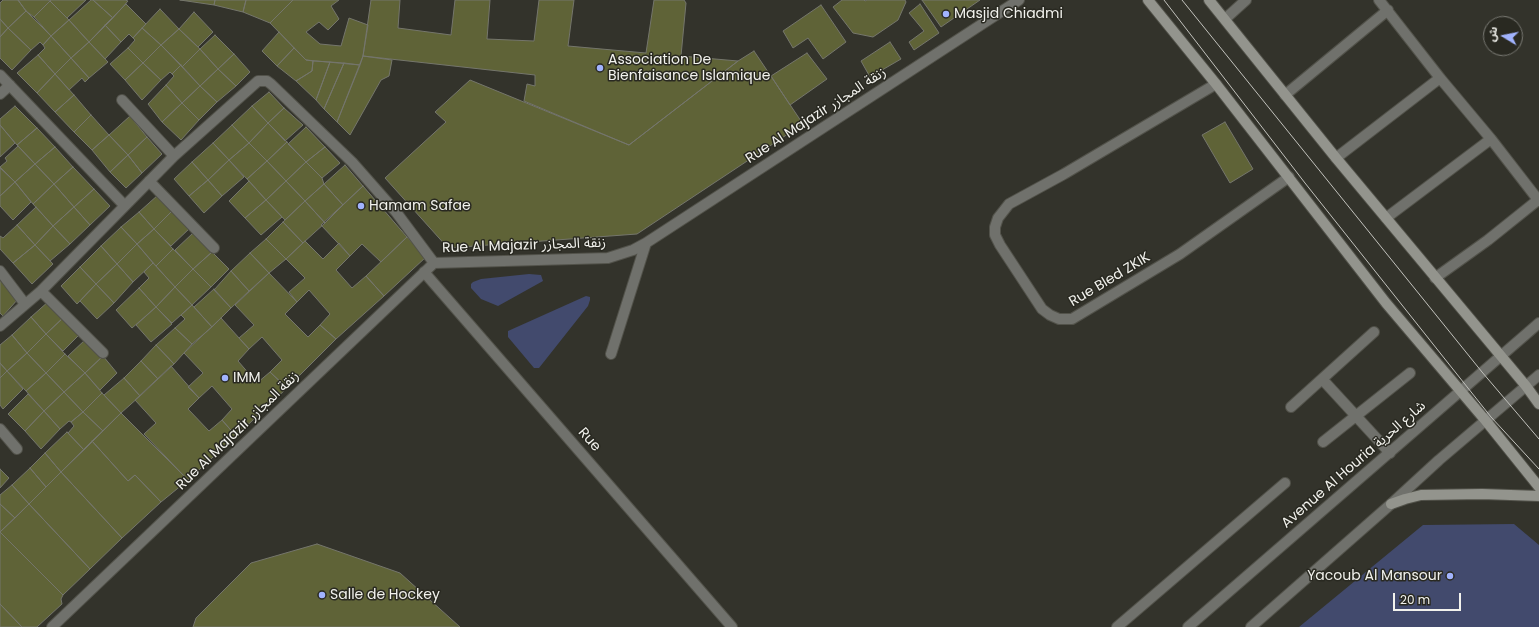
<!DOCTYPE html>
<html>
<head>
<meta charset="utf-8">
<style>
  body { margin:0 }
  #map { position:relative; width:1539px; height:627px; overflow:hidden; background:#33332b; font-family:Poppins,"Noto Sans Arabic",sans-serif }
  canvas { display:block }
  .north { position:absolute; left:1483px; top:16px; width:40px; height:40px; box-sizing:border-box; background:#292921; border:1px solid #797973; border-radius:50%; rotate:280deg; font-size:11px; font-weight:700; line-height:16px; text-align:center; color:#f2f2ed }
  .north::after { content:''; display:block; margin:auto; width:14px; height:18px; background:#a1b3fd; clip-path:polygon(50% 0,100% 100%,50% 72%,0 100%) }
  .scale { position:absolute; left:1393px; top:593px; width:68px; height:18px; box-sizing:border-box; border:2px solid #f2f2ed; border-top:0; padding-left:5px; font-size:12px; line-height:14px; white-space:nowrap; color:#f2f2ed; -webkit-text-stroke:3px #292921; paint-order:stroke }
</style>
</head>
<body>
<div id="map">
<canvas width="1539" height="627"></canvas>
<div class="north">ش</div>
<div class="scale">20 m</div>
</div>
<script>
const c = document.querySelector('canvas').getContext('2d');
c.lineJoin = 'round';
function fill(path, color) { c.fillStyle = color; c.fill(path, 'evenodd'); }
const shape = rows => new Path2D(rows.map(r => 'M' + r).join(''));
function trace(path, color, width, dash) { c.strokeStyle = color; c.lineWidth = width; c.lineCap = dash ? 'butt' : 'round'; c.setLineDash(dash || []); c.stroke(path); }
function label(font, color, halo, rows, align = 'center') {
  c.font = font + ' Poppins,"Noto Sans Arabic",sans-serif'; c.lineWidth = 3; c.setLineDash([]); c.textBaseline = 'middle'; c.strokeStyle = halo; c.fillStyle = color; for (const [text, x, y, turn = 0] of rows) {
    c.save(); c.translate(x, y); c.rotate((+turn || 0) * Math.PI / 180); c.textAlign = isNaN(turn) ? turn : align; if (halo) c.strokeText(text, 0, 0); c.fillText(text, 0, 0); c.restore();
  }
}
const green = shape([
  [529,274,541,275,543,281,498,306,481,299,471,288,471,284,473,282,481,279],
  [586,296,590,297,590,300,588,306,539,368,534,368,508,337,508,331],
  [1514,524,1539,545,1539,627,1299,627,1423,525]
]);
const building = shape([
  [3,0,18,0,26,11,8,28,0,19,0,3,3,0],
  [18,0,48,0,50,1,34,17,26,11,18,0],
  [51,0,86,0,67,18,50,1,51,0],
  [91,0,93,0,113,18,89,42,69,20,91,0],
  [93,0,125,0,128,1,113,18,93,0],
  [180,0,215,0,214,5,180,0],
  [215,0,246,0,243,12,214,5,215,0],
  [246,0,293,0,270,23,243,12,246,0],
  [293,0,339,0,331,6,339,19,328,30,319,22,306,32,320,44,341,46,349,18,368,25,363,56,360,65,306,60,270,23,293,0],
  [371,0,400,0,398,28,451,35,455,0,490,0,487,39,534,41,539,0,574,0,568,46,646,53,654,0,684,0,686,3,681,56,738,61,629,145,524,101,527,84,535,86,535,75,363,56,371,0],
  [842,0,864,0,865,1,867,0,905,0,906,2,898,20,873,37,853,33,833,7,842,0],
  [922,0,980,0,941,27,922,0],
  [50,1,69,20,51,36,34,17,50,1],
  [126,4,146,24,133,38,129,34,121,42,105,25,126,4],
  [920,4,939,33,914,50,909,42,924,31,909,13,920,4],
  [821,5,846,42,823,59,808,38,793,48,783,31,821,5],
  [160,9,179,29,161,45,142,28,160,9],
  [26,11,51,36,43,45,40,42,31,50,8,28,26,11],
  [194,12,213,32,198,47,179,29,194,12],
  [0,19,8,28,0,37,0,19],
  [69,20,89,42,71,58,51,36,69,20],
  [105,25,121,42,105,59,89,42,105,25],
  [8,28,31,50,12,70,0,58,0,37,8,28],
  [142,28,161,45,143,63,128,48,135,40,133,38,142,28],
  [179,29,200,49,182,67,161,45,179,29],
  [279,32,294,48,277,66,262,51,279,32],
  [215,35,234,54,218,69,200,49,215,35],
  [51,36,71,58,55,74,38,55,45,48,43,45,51,36],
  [89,42,108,62,89,78,71,58,89,42],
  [890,42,901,59,870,77,861,61,890,42],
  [161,45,181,65,172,74,170,72,161,80,143,63,161,45],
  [128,48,143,63,125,80,110,64,128,48],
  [294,48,306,60,313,61,312,71,296,81,277,66,294,48],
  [200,49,218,69,200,86,182,67,200,49],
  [754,51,803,124,637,234,448,248,385,178,446,122,435,112,470,80,629,145,738,61,754,51],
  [807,53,827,79,790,105,771,76,807,53],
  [234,54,250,72,236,86,218,69,234,54],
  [38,55,55,74,37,93,17,73,38,55],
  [363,56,392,60,389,76,381,80,350,135,337,122,363,56],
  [71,58,89,78,85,82,82,78,69,90,55,74,71,58],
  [313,61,330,62,316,100,296,81,312,71,313,61],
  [330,62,344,63,324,109,316,100,330,62],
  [143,63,161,80,142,100,125,80,143,63],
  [344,63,360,65,337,122,324,109,344,63],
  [181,65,200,86,182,103,166,85,174,76,172,74,181,65],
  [218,69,236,86,217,102,200,86,218,69],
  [55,74,74,95,55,112,37,93,55,74],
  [166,85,182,103,162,122,148,104,166,85],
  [200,86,217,102,199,120,182,103,200,86],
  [269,92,284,108,268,123,252,106,269,92],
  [74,95,91,115,74,132,55,112,74,95],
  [182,103,199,120,181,140,162,122,182,103],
  [15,106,37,128,17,145,0,125,0,119,15,106],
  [252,106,268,123,249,143,232,125,252,106],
  [284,108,303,125,285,141,268,123,284,108],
  [91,115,109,135,92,150,74,132,91,115],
  [130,116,147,137,128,155,109,135,130,116],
  [1225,122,1253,169,1230,183,1202,135,1225,122],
  [268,123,287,142,267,161,249,143,268,123],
  [0,125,15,143,0,157,0,125],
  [232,125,249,143,229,160,213,143,232,125],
  [306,127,325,147,306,162,288,144,306,127],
  [37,128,55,147,35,164,17,145,37,128],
  [109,135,128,155,110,172,92,150,109,135],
  [147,137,162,154,142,173,128,155,147,137],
  [287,142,306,162,286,181,267,161,287,142],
  [213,143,229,160,208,180,192,162,213,143],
  [249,143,267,161,247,179,229,160,249,143],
  [18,146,35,164,15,182,0,167,7,161,5,158,18,146],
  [55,147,73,167,54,184,35,164,55,147],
  [325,147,340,163,322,178,306,162,325,147],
  [128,155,142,173,126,188,110,172,128,155],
  [229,160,244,177,222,196,208,180,229,160],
  [267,161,286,181,266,200,247,179,267,161],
  [192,162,208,180,189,196,174,179,192,162],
  [306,162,322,178,324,184,305,201,286,181,306,162],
  [35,164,54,184,33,204,15,182,35,164],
  [345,165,363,186,343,205,324,184,345,165],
  [73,167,94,189,74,207,54,184,73,167],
  [0,168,15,182,0,196,0,168],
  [208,180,222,196,204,213,189,196,208,180],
  [249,181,266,200,245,218,229,201,249,181],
  [286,181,305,201,285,220,266,200,286,181],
  [15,182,31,202,13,220,0,206,0,196,15,182],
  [54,184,74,207,53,226,33,204,54,184],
  [324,184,343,205,325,223,305,201,324,184],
  [363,186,407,237,381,262,362,244,350,256,321,225,363,186],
  [94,189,110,206,90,225,74,207,94,189],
  [158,195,173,210,154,229,139,212,158,195],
  [266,200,282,217,261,235,245,218,266,200],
  [305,201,325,223,303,243,283,222,305,201],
  [36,207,53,226,35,245,17,225,36,207],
  [74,207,90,225,70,244,53,226,74,207],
  [173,210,190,228,171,246,154,229,173,210],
  [139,212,154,229,137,244,121,227,139,212],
  [283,222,303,243,286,259,266,239,283,222],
  [17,225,35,245,13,263,0,249,0,236,3,238,17,225],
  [53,226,70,244,50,261,35,245,53,226],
  [121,227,137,244,117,264,101,246,121,227],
  [154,229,173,249,156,266,137,244,154,229],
  [193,233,212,252,193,269,175,250,193,233],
  [407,237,426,257,384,296,366,276,407,237],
  [266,239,286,259,269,273,250,253,266,239],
  [305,241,323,259,339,243,350,256,336,270,352,288,366,276,384,296,336,339,320,325,330,314,309,290,297,302,289,292,305,278,286,259,305,241],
  [137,244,153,263,133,282,117,264,137,244],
  [35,245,53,264,32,284,13,263,35,245],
  [101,246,117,264,96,284,80,267,101,246],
  [173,249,193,269,175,287,156,266,173,249],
  [212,252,229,269,211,287,193,269,212,252],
  [250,253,269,273,249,291,231,271,250,253],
  [153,263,175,287,156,307,139,288,149,278,144,272,153,263],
  [117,264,133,282,114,303,96,284,117,264],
  [80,267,96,284,77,304,61,286,80,267],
  [193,269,211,287,192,305,175,287,193,269],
  [231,271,249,291,231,308,214,290,231,271],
  [269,273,297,302,285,314,308,337,320,325,336,339,287,388,270,372,282,360,262,337,249,349,239,338,254,325,235,305,269,273],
  [0,279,18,299,3,316,0,313,0,279],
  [96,284,114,303,97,319,80,301,96,284],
  [175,287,192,305,172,323,156,307,175,287],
  [139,288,156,307,132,328,116,310,139,288],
  [214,289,231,308,212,327,194,307,214,289],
  [49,301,65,316,46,334,31,317,49,301],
  [192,305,212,327,192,344,175,328,185,319,181,315,192,305],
  [156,307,172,324,151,342,136,325,156,307],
  [65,316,82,332,63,351,46,334,65,316],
  [31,317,46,334,27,353,12,335,31,317],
  [221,318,249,349,238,361,257,383,270,372,287,388,236,436,222,420,232,409,212,386,199,398,188,387,203,373,184,353,221,318],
  [175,328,192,344,174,364,156,345,175,328],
  [46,334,65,354,46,373,27,353,46,334],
  [12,335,27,353,7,371,0,363,0,345,12,335],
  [86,339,103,356,85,373,68,356,86,339],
  [156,345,174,364,158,379,141,361,156,345],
  [27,353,46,373,26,391,7,371,27,353],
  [65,354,85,373,64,392,46,373,65,354],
  [103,356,117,373,100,390,85,373,103,356],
  [141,361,158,379,140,396,124,378,141,361],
  [0,363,7,371,0,378,0,363],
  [171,366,199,398,188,409,209,431,222,420,236,436,188,480,144,434,156,423,135,400,171,366],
  [7,371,23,389,3,409,0,405,0,378,7,371],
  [46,373,64,392,44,411,26,391,46,373],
  [85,373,102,393,83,412,64,392,85,373],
  [124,378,140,396,121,413,104,395,124,378],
  [64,392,83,412,71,422,69,421,60,429,44,411,64,392],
  [102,393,121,413,103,431,83,412,102,393],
  [28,394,44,411,25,431,8,414,28,394],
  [44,411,60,429,41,449,25,431,44,411],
  [83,412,103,431,84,450,68,433,74,426,71,422,83,412],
  [121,413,188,480,161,502,135,475,128,481,92,441,121,413],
  [67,432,84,450,61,472,45,453,67,432],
  [92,441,128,481,135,475,161,502,122,538,61,472,92,441],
  [45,453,61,472,46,487,30,468,45,453],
  [30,468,46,487,29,504,12,485,30,468],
  [0,469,9,478,0,488,0,469],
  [61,472,122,538,90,569,29,504,61,472],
  [12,485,29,504,15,518,0,504,0,495,12,485],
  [0,504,15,518,0,532,0,504],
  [29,504,90,569,63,595,0,532,29,504],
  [0,532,63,595,61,599,62,604,37,627,22,627,0,604,0,532],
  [317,544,400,573,460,627,193,627,196,618,251,563,317,544],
  [0,604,22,627,0,627,0,604]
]);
const service = shape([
  [1322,379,1390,453],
  [1291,407,1374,332],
  [1323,442,1410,373],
  [1117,627,1285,483]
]);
const minor = shape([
  [1379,0,1440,78,1491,139,1539,201],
  [1225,19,1246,0],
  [0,75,124,205],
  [1216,84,1064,174,1009,204,998,218,995,227,995,235,1000,245,1042,309,1050,315,1059,319,1072,319,1180,254,1289,177],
  [0,94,10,85],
  [1285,95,1388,10],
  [122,100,174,156],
  [1336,158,1440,78],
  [149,181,214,248],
  [1386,218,1491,139],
  [0,271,25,304],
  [424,272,732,627],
  [1435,278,1488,240,1538,200],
  [41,291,103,353],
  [0,326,41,291,174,156,258,81,267,81,271,84,352,162,396,212,434,263],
  [611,354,646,243],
  [0,429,17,449],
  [52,627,434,263,608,258,633,250,646,243,1019,0]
]);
const tertiary = shape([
  [1188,627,1539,323],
  [1251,627,1391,504,1439,460,1539,375]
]);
const secondary = shape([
  [1148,0,1216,84,1386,303,1486,421,1539,487],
  [1209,0,1336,158,1526,386,1539,404],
  [1391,504,1405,499,1421,495,1482,494,1539,496]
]);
const tram = shape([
  [1164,0,1305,183,1491,417,1539,469],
  [1182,0,1482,372,1539,439]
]);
const markers = [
  [946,14,4,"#a1b3fd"],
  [600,68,4,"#a1b3fd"],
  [361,206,4,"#a1b3fd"],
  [225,378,4,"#a1b3fd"],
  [1450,576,4,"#a1b3fd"],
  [322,595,4,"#a1b3fd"]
];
const poiNames = [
  ["Masjid Chiadmi",954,14],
  ["Association De",608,60],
  ["Bienfaisance Islamique",608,76],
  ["Hamam Safae",369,206],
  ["IMM",233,378],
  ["Yacoub Al Mansour",1442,576,"right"],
  ["Salle de Hockey",330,595]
];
const streetNames = [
  ["Rue Al Majazir زنقة المجازر",816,116,-33],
  ["Rue Al Majazir زنقة المجازر",524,246,-2],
  ["Rue Bled ZKIK",1110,280,-31],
  ["Rue Al Majazir زنقة المجازر",238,431,-44],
  ["Rue",589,440,49],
  ["Avenue Al Houria شارع الحرية",1354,465,-41]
];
fill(green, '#424a6d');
fill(building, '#5f6337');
trace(building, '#75766c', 1);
trace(service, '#52524a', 12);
trace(minor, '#52524a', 12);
trace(tertiary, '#52524a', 12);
trace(secondary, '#52524a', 12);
trace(service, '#70716c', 10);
trace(minor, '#70716c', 10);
trace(tertiary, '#70716c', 10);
trace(secondary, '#93948d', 10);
trace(tram, '#c2c2bd', 1);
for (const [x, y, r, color] of markers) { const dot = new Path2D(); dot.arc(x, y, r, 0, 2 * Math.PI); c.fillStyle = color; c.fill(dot); trace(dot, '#292921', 1.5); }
label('14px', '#f2f2ed', '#292921', poiNames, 'left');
label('14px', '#f2f2ed', '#292921', streetNames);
</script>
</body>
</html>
